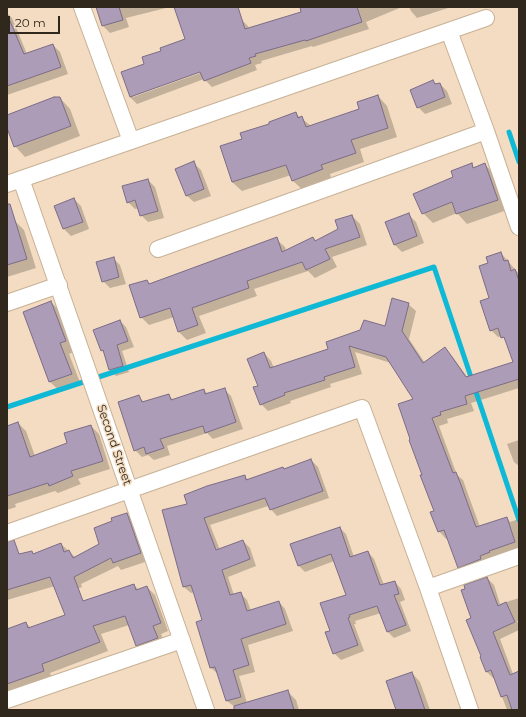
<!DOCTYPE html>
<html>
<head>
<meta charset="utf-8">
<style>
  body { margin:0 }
  #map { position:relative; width:526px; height:717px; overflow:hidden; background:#f3dcc1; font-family:Montserrat,sans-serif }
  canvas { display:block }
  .frame { position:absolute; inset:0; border:8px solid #30271d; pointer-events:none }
  .scale { position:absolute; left:8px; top:16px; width:52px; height:18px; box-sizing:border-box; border:2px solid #30271d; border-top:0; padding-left:5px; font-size:12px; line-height:14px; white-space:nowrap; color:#30271d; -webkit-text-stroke:3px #f3dcc1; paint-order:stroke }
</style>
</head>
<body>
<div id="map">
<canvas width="526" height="717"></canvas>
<div class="frame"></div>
<div class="scale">20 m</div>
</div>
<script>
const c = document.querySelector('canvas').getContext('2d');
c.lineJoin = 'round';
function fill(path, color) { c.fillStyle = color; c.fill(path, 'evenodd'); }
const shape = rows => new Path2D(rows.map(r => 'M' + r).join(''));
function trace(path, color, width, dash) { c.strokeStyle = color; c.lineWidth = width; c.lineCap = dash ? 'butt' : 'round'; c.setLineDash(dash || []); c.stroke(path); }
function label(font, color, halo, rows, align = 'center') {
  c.font = font + ' Montserrat,sans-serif'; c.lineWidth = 3; c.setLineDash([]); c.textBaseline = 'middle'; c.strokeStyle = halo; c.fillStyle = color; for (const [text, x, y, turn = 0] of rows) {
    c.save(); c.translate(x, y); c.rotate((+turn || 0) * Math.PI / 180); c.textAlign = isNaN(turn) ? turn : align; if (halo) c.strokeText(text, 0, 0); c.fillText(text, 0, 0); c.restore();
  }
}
const shadow = shape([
  [97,7,170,7,126,18,129,27,110,33,103,26],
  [175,7,228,7,248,26,249,29,302,13,301,7,402,7,366,22,369,29,313,47,312,46,261,61,262,63,255,65,257,70,212,87,204,79,137,104,130,97,162,51,186,39],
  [205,69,206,71,133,97,133,95],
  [409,7,448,7,448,8,417,18,411,11],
  [7,13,12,18,27,54,53,45,60,52,68,74,7,95],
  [433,81,437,85,440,84,447,91,452,104,425,114,418,107],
  [378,96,387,106,397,137,360,149,364,162,330,174,331,178,303,190,293,181,291,175,242,191,232,182,243,140,295,113,311,126,361,109],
  [60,98,70,109,80,136,25,157,15,146,7,126,7,116],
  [193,163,201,170,211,196,194,202,186,195],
  [471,165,475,168,485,165,495,174,507,210,467,224,457,213,433,223,423,213,454,177],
  [148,180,155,187,164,218,148,222,141,215,139,208,135,209,128,202],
  [74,199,81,206,89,229,71,236,64,229,55,206],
  [408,214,416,222,424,243,402,252,395,245,386,223],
  [352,216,360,224,367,245,332,257,337,267,315,278,308,271,254,289,257,296,199,316,206,333,187,340,179,332,174,317,149,325,141,317,147,281,151,285,276,239,285,247,286,251,313,238,316,241,340,230],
  [15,221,24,230,36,268,7,277,7,223],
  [501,253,519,274,519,388,471,403,474,411,447,419,448,423,439,426,457,475,463,480,468,494,480,527,507,518,510,522,519,519,519,550,466,574,458,567,448,538,446,539,439,531,435,511,423,475,414,400,391,363,355,352,362,374,330,384,331,387,290,401,291,403,268,411,261,404,259,386,264,353,271,361,274,368,330,350,386,327,408,304,416,311,409,339,425,363,445,349,452,356,468,378,515,363,506,341,502,336,498,337,491,330,489,264],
  [113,258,120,265,126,284,110,288,103,281],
  [51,302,62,313,76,351,69,354,81,385,61,392,50,382,24,313],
  [120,321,126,327,134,347,122,351,129,372,116,376,110,369,105,354,102,350,94,331],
  [224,389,231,396,243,429,213,439,207,433,167,446,170,455,154,460,148,455,142,457,135,450,139,397,145,403,169,396,174,400,204,390,208,394],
  [18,423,26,431,35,456,68,444,91,426,99,434,110,469,78,479,81,484,58,493,55,491,15,504,16,507,7,510,7,427],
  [519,440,519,466,514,462,507,444],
  [311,460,318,467,329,498,277,516,268,506,210,525,220,550,243,541,250,548,256,566,228,577,234,595,240,593,247,600,251,611,279,602,285,609,293,631,248,645,255,672,239,676,247,703,288,692,296,700,299,710,235,710,235,707,227,701,218,674,211,668,203,621,194,592,191,593,184,587,188,504,244,476,249,480,283,468,285,469],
  [127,514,135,522,148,561,121,570,118,566,81,584,82,587,63,594,55,586,7,600,7,554,17,551,21,555,31,552,34,555,61,544,76,558,101,545,114,522],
  [340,528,346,534,354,557,368,552,374,559,384,585,395,582,401,589,405,600,400,602,411,631,394,638,388,632,381,613,355,621,356,624,354,624,364,651,341,660,334,653,331,631,347,596,334,561,305,572,299,566,291,545],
  [487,578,494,585,500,604,519,598,519,620,517,621,519,625,519,630,500,639,513,674,519,672,519,710,507,710,495,678,493,678,486,671,472,618],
  [134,585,139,590,147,587,155,595,168,631,161,634,166,647,146,654,137,645,129,625,101,634,108,651,50,673,52,679,7,698,7,630,26,623,31,628,67,615],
  [412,673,420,682,430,710,402,710]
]);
const stream = shape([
  [509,132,519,162],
  [7,407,434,267,519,520]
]);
const building = shape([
  [96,7,119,7,123,20,102,26,96,7],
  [174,7,238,7,245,29,301,12,300,7,357,7,362,22,306,41,305,40,255,54,256,56,249,58,251,63,204,81,200,72,130,97,121,72,144,64,142,57,161,51,160,48,185,39,174,7],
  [7,14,24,54,53,44,61,67,7,86,7,14],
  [433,80,435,84,440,83,445,97,417,108,410,90,433,80],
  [378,95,388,128,351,140,356,153,321,165,323,169,292,181,286,165,232,182,220,146,242,139,240,133,269,124,269,122,296,112,298,118,302,116,306,127,359,109,357,102,378,95],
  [54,97,60,97,71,126,14,147,7,128,7,115,54,97],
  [194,161,204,189,186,196,175,169,194,161],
  [472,163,473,168,485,163,498,200,456,214,452,202,422,214,413,194,453,177,451,171,472,163],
  [148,179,158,211,140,216,135,200,127,203,122,186,148,179],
  [74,198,83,222,63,229,54,206,74,198],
  [7,204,10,204,27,259,7,265,7,204],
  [409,213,417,236,394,245,385,222,409,213],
  [352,215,360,237,325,249,330,259,306,270,302,262,247,281,249,288,192,308,198,325,178,332,170,308,140,318,129,285,147,280,149,284,277,237,282,252,313,237,315,241,338,229,335,220,352,215],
  [501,252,504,261,508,260,511,271,515,269,519,281,519,379,465,396,467,404,440,412,441,415,432,418,453,473,456,472,461,485,476,527,507,517,515,542,489,551,490,552,480,556,481,559,458,568,444,530,438,532,430,512,434,511,420,475,422,475,409,440,410,439,398,404,413,399,386,357,349,346,355,367,324,377,325,380,284,393,285,395,260,405,253,387,258,386,247,359,264,352,270,368,328,349,326,342,360,330,364,320,385,326,392,298,409,303,402,331,423,363,445,347,466,377,513,362,504,337,501,338,498,328,490,331,480,301,489,298,479,266,488,263,486,257,501,252],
  [114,257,119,277,102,282,96,262,114,257],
  [51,301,66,341,60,343,72,374,49,382,23,312,51,301],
  [120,320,128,341,117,345,123,366,109,370,103,350,101,351,93,330,120,320],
  [225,388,236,422,205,433,203,426,160,439,164,448,146,454,144,447,134,451,118,402,139,395,142,402,169,394,171,400,204,389,205,394,225,388],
  [18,422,30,457,67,443,64,433,91,425,103,461,71,471,73,476,49,486,48,483,7,496,7,426,18,422],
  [311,459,323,491,270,510,265,498,204,518,216,550,243,540,250,559,222,570,230,595,241,592,247,611,279,601,286,624,241,639,249,665,233,670,241,697,226,701,215,667,210,668,196,622,202,620,191,585,183,587,162,510,187,504,184,495,207,486,245,475,246,480,283,467,284,469,311,459],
  [127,513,141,553,113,563,111,558,74,577,83,601,134,584,136,590,147,586,161,623,153,626,158,638,136,646,125,616,93,626,100,642,42,664,44,671,7,684,7,629,26,622,28,628,65,615,50,577,7,590,7,542,14,540,19,554,32,551,33,554,61,543,64,552,69,550,73,558,99,544,94,528,112,521,111,518,127,513],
  [340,527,350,557,368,551,380,585,395,581,399,594,394,595,406,625,387,632,377,606,349,615,350,617,348,618,358,645,333,654,325,632,330,631,320,603,346,595,331,554,298,566,290,544,340,527],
  [487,577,498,606,506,602,515,622,493,632,510,675,519,671,519,710,512,710,507,695,501,697,491,670,486,672,480,657,481,656,466,620,471,618,461,590,465,589,464,585,487,577],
  [412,672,425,710,396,710,386,681,412,672],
  [288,690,294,710,234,710,234,706,288,690]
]);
const street = shape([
  [82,7,131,141],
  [449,31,486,131,519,227],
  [21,179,206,710],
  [7,184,486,18],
  [158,249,486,131],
  [7,303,59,285],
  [7,533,362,408,428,588,470,710],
  [428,588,519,556],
  [7,700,182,640]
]);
const streetNames = [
  ["Second Street",114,445,71]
];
fill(shadow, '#0003');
trace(stream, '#0fb9d6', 5);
fill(building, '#ac9cb8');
trace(building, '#7b6b86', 1);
trace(street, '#c7b196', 18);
trace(street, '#fff', 16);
label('12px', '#30271d', '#f3dcc1', streetNames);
</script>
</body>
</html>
